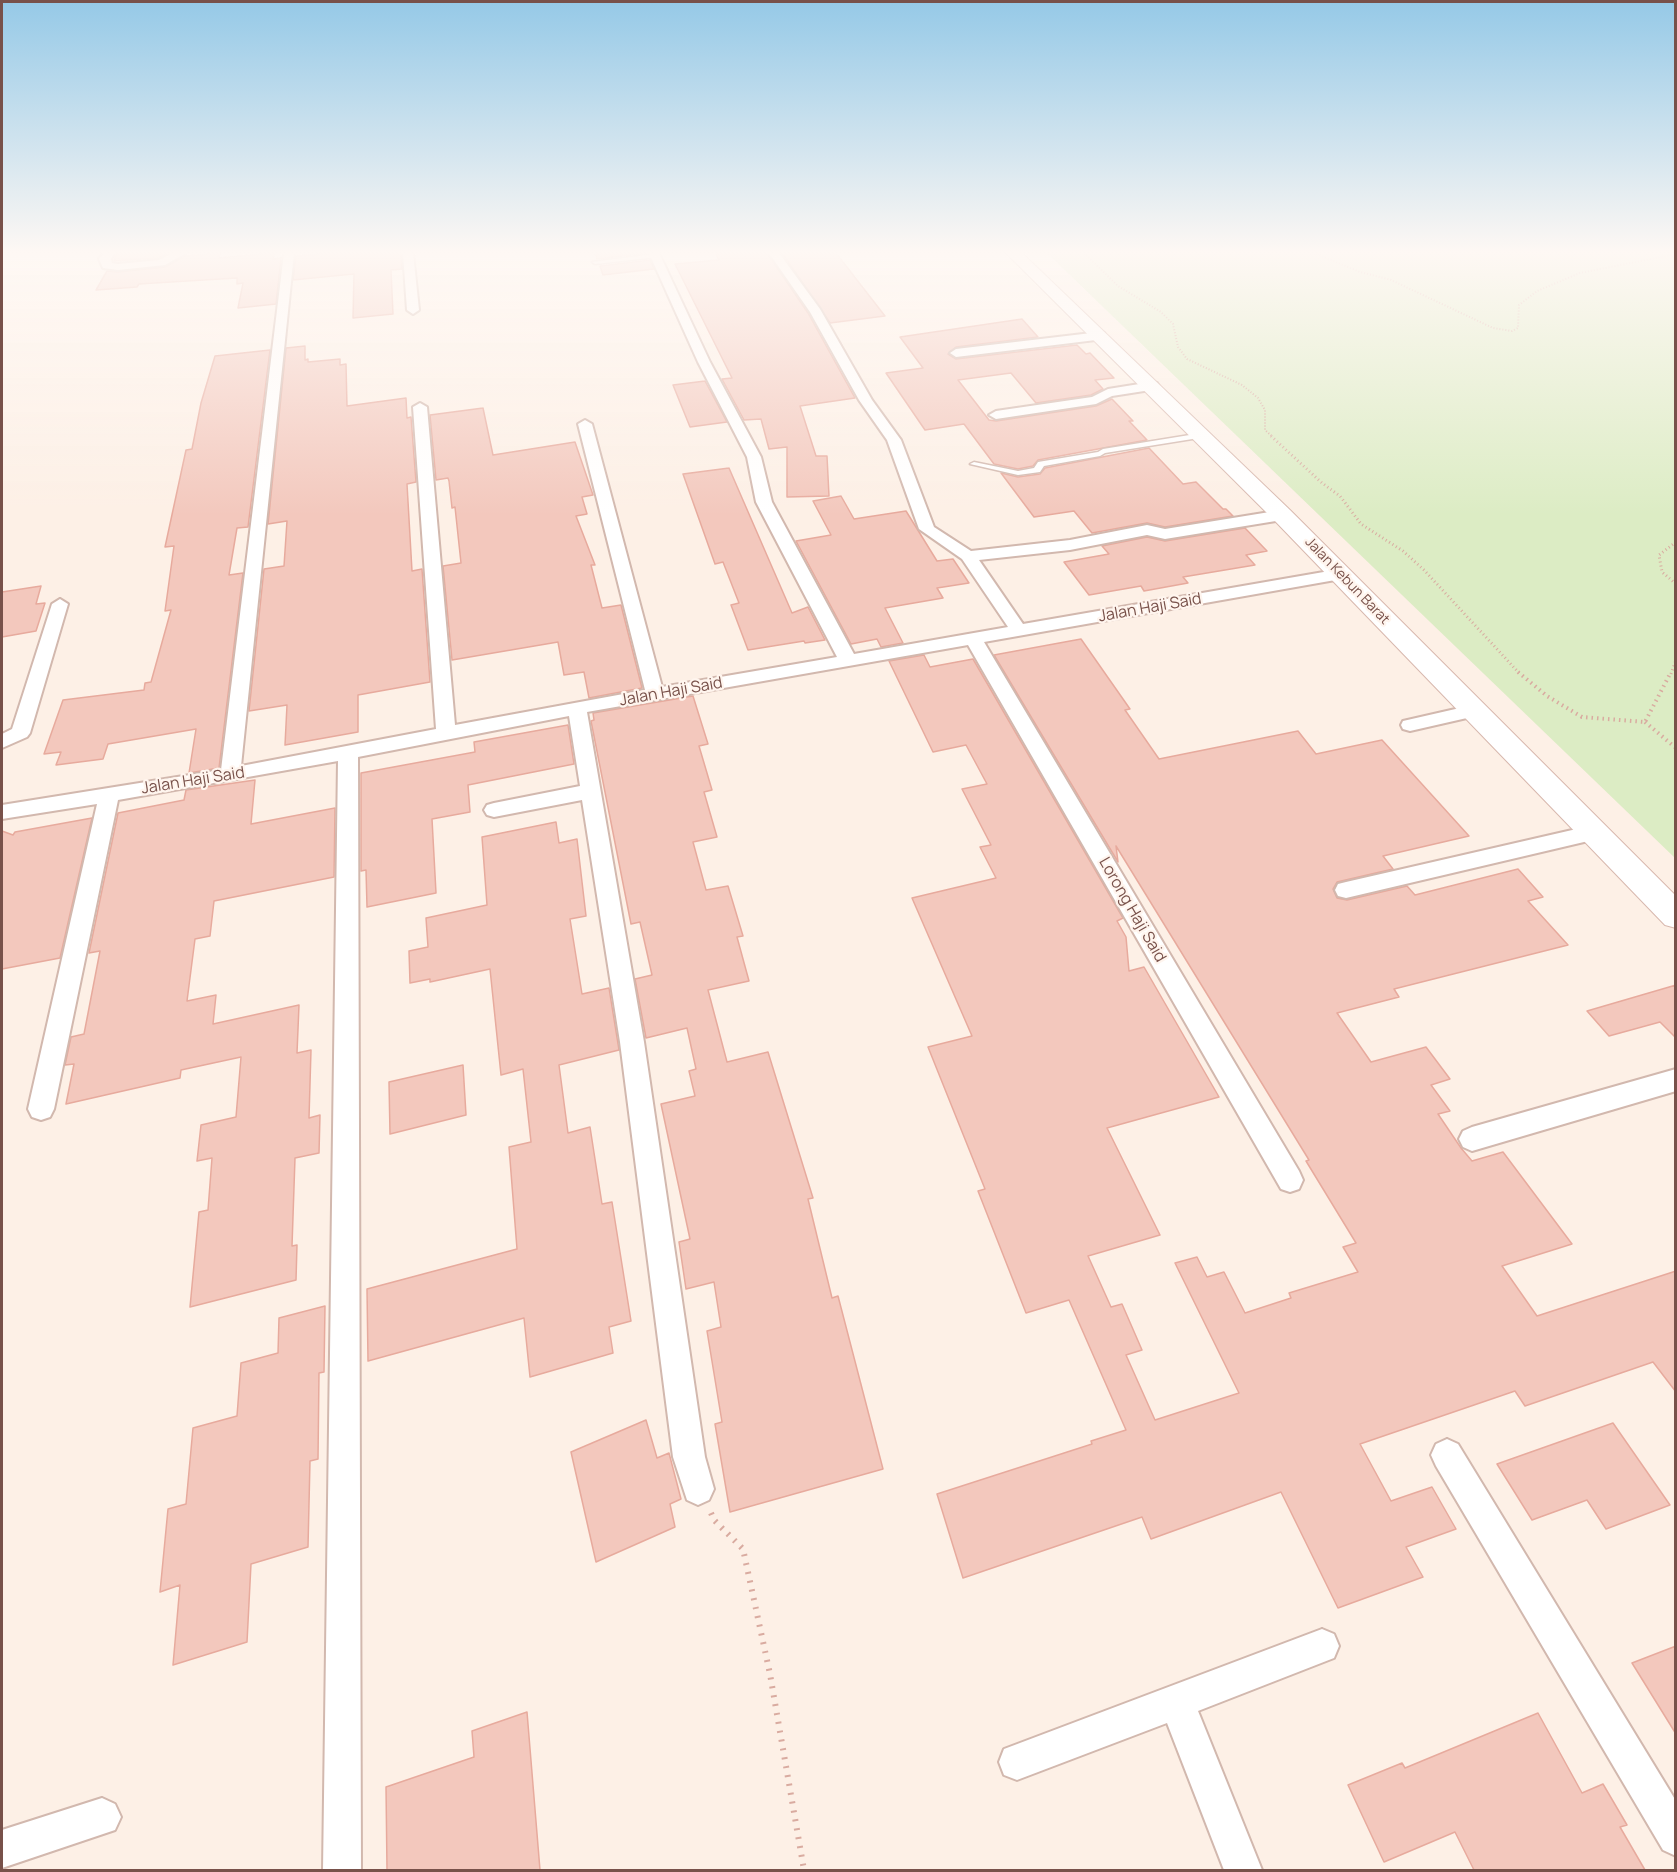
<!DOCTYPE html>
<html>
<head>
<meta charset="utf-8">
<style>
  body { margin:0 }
  #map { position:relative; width:1677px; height:1872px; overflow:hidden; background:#fdf0e6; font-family:Manrope,sans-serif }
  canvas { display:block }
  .frame { position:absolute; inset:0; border:3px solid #78514a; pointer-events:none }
</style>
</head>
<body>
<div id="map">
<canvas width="1677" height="1872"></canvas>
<div class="frame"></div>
</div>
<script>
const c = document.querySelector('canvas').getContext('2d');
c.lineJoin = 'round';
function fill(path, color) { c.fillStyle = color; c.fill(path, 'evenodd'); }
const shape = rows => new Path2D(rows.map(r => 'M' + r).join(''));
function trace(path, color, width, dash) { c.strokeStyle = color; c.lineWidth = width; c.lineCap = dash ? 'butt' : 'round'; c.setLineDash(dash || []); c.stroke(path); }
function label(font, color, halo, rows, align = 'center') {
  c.font = font + ' Manrope,sans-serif'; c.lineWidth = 4.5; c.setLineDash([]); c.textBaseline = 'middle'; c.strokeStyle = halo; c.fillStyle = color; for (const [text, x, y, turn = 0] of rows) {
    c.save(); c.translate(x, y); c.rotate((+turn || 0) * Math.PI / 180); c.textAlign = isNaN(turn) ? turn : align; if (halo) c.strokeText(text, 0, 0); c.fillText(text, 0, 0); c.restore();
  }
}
const green = shape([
  [1047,253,1675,253,1675,858]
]);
const building = shape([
  [135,253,169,253,158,258,114,261,116,254,135,253],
  [220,253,219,258,270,253,274,253,273,259,281,258,276,304,238,308,243,283,237,284,237,278,139,284,137,287,96,290,107,271,118,272,165,267,185,256,220,253],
  [332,253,401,253,402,269,391,270,393,314,353,318,354,274,293,280,296,256,332,253],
  [595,253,647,253,597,259,595,253],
  [715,253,767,253,808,313,855,398,800,406,816,456,827,456,829,496,787,497,787,447,769,449,761,419,744,420,722,379,732,378,675,264,719,260,715,253],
  [782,253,836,253,885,316,830,323,782,253],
  [650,260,654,269,603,275,600,266,650,260],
  [1022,319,1038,337,956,347,948,354,956,359,1077,345,1086,354,1090,353,1114,378,1095,380,1103,389,1091,395,1036,403,1011,373,958,380,989,420,996,421,1096,406,1112,399,1133,421,1129,421,1147,440,1038,460,1033,466,1018,469,994,464,964,424,925,430,886,373,923,368,900,337,1022,319],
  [305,346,305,360,308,359,308,362,340,359,340,365,346,364,347,406,406,398,407,418,411,417,416,482,407,484,412,571,422,569,430,682,358,695,358,732,285,745,287,705,249,711,264,569,284,566,287,521,268,524,286,348,305,346],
  [270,350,248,527,237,528,229,575,243,573,219,768,189,773,196,729,108,744,103,759,56,765,61,752,44,754,63,700,144,690,145,683,151,682,171,610,165,611,174,546,165,547,186,450,192,449,201,403,215,356,270,350],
  [705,381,727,422,690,427,673,385,705,381],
  [483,408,493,455,575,442,593,495,582,497,587,514,576,516,595,565,591,565,602,608,621,605,642,688,589,698,584,672,564,675,558,642,452,660,443,566,461,563,455,507,452,508,449,481,448,478,436,480,430,415,483,408],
  [1149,448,1183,484,1196,482,1223,509,1226,509,1233,516,1165,527,1147,523,1092,533,1074,511,1034,517,1001,473,1018,477,1040,474,1045,468,1149,448],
  [729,468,792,613,808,607,825,640,805,643,804,641,748,650,731,605,739,603,723,562,715,564,683,474,729,468],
  [841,496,854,519,906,511,937,561,953,559,969,583,937,588,943,598,885,608,903,643,881,647,877,639,851,644,796,541,831,535,813,501,841,496],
  [1245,528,1267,551,1246,555,1255,565,1183,577,1188,583,1144,591,1141,586,1089,595,1064,562,1109,554,1102,546,1147,537,1165,541,1245,528],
  [41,586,36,604,45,603,36,631,2,637,2,592,41,586],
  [1081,639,1130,709,1125,710,1159,759,1298,731,1316,754,1382,740,1469,836,1383,856,1393,869,1337,882,1333,889,1337,898,1347,900,1407,886,1415,895,1518,869,1543,897,1528,901,1568,945,1394,989,1399,997,1337,1013,1371,1062,1426,1047,1450,1079,1431,1085,1450,1111,1438,1114,1461,1148,1472,1161,1503,1152,1572,1244,1502,1266,1537,1316,1676,1271,1676,1392,1653,1362,1525,1406,1515,1391,1360,1444,1391,1501,1432,1487,1456,1529,1406,1547,1423,1577,1338,1608,1281,1492,1151,1539,1142,1517,963,1578,937,1494,1092,1444,1091,1441,1126,1430,1069,1300,1026,1313,978,1191,985,1189,928,1047,972,1036,912,898,996,878,980,847,991,845,962,789,987,784,966,745,933,752,889,661,924,655,930,667,973,659,1123,918,1117,921,1126,937,1129,971,1144,967,1219,1097,1107,1128,1160,1235,1088,1256,1111,1307,1122,1304,1142,1350,1126,1355,1155,1420,1239,1393,1175,1263,1197,1257,1207,1277,1224,1272,1245,1313,1291,1298,1289,1293,1358,1272,1343,1247,1356,1243,1306,1161,1309,1160,1116,846,1118,862,994,655,1081,639],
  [693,696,708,744,699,746,712,790,704,792,717,837,693,842,706,890,728,886,743,936,737,937,749,981,708,990,727,1062,768,1052,813,1198,808,1199,832,1298,838,1296,883,1469,730,1512,715,1424,722,1422,707,1331,721,1327,714,1282,686,1289,679,1242,690,1239,661,1104,695,1096,689,1071,696,1069,687,1028,646,1038,635,979,652,975,640,922,631,924,591,721,594,720,593,713,693,696],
  [568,725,574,764,468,785,470,812,432,819,436,893,367,907,366,870,361,871,361,773,475,752,474,742,568,725],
  [255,780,251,824,335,808,334,877,214,901,210,936,195,939,187,1001,216,995,213,1024,299,1005,297,1053,311,1050,309,1118,320,1115,319,1153,295,1158,292,1246,297,1245,296,1280,190,1307,199,1212,208,1210,212,1158,197,1161,201,1125,236,1117,241,1057,181,1070,180,1078,66,1104,74,1064,65,1065,71,1037,84,1034,100,951,89,953,118,813,184,800,186,790,255,780],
  [92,818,60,958,2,969,2,831,13,835,15,832,92,818],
  [556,822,559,843,577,839,586,916,570,919,582,994,609,988,619,1050,559,1065,568,1133,590,1127,602,1204,612,1202,631,1321,609,1327,613,1353,530,1377,524,1318,368,1361,367,1289,517,1249,509,1147,531,1142,523,1069,501,1075,490,969,430,982,430,979,410,983,409,951,428,947,426,918,487,905,482,837,556,822],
  [1676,985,1676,1038,1660,1022,1609,1036,1587,1011,1676,985],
  [463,1065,466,1115,390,1134,389,1082,463,1065],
  [325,1306,324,1372,319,1373,318,1459,310,1461,308,1547,251,1564,247,1642,173,1665,180,1585,160,1592,168,1509,186,1504,193,1428,237,1416,241,1363,278,1353,279,1318,325,1306],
  [646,1420,657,1458,669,1453,681,1499,670,1504,675,1527,596,1562,571,1452,646,1420],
  [1613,1423,1670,1505,1606,1529,1587,1500,1532,1520,1497,1464,1613,1423],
  [1676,1646,1676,1734,1632,1663,1676,1646],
  [527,1712,540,1870,387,1870,386,1787,474,1757,472,1731,527,1712],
  [1538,1713,1582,1793,1603,1784,1627,1825,1620,1827,1645,1870,1474,1870,1455,1832,1384,1862,1348,1785,1402,1763,1405,1768,1538,1713]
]);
const pathFar3 = shape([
  [1084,253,1118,286,1161,312,1173,324,1178,347,1187,359,1242,385,1258,398,1265,410,1265,430,1273,437],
  [1314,253,1360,272,1391,280,1493,328,1512,331,1518,328,1519,305,1537,291,1580,273,1676,254]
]);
const pathFar2 = shape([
  [1271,436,1322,483,1340,496,1361,524,1403,551,1424,570,1520,674],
  [1676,542,1659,555,1662,572,1676,584],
  [1671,674,1676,660]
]);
const pathFar1 = shape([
  [1518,672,1547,696,1582,717,1645,722,1671,672],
  [1645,722,1676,748]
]);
const path = shape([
  [711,1513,714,1520,743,1549,770,1674,804,1870]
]);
const lane = shape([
  [655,254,657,257,595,264,592,262,655,254],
  [1202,433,1205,433,1205,437,1105,453,1100,456,1044,466,1040,472,1018,475,970,464,974,462,1018,471,1034,468,1038,462,1098,452,1103,449,1202,433]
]);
const street = shape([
  [104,253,114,253,111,259,112,263,118,264,159,260,173,253,186,253,165,265,118,270,103,268,99,259,104,253],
  [284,253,294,253,241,766,436,729,413,407,420,403,427,407,455,725,645,690,578,424,585,420,592,424,662,687,837,657,756,502,747,457,698,362,649,253,659,253,710,362,761,457,772,502,854,654,1008,627,962,559,919,529,887,440,859,400,810,312,769,253,779,253,820,309,872,400,901,440,934,527,971,551,1070,540,1147,525,1165,529,1282,510,1290,515,1282,520,1165,539,1147,535,1070,550,979,560,1023,624,1341,569,1349,574,1341,579,984,642,1299,1171,1303,1180,1299,1189,1290,1192,1281,1189,968,645,587,712,644,1042,705,1457,714,1489,709,1500,698,1505,687,1500,673,1457,620,1042,582,800,494,817,487,815,484,810,487,805,494,803,580,786,569,716,358,757,361,1870,323,1870,338,761,118,800,54,1109,50,1117,41,1120,32,1117,28,1109,97,804,2,819,2,805,221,770,284,253],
  [403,253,413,253,419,310,413,314,407,310,403,253],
  [1100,332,1104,333,1106,336,1104,339,956,357,950,353,956,349,1100,332],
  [1152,382,1157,383,1159,386,1157,389,1112,396,1096,404,996,419,989,415,996,411,1092,397,1108,389,1152,382],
  [60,599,68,604,30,733,27,737,2,748,2,734,12,729,52,604,60,599],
  [1473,705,1480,707,1482,711,1480,715,1410,731,1403,729,1401,725,1403,721,1473,705],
  [1594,825,1601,828,1604,833,1601,838,1346,898,1338,896,1335,890,1338,884,1346,882,1594,825],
  [1676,1069,1676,1091,1472,1151,1463,1147,1459,1139,1463,1131,1472,1127,1676,1069],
  [1447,1439,1458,1444,1676,1801,1676,1856,1663,1850,1436,1466,1431,1455,1436,1444,1447,1439],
  [1322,1629,1334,1634,1339,1646,1334,1658,1198,1711,1262,1870,1224,1870,1167,1723,1017,1780,1004,1775,999,1762,1004,1749,1322,1629],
  [102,1798,115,1804,121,1817,115,1830,2,1868,2,1830,102,1798]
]);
const secondary = shape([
  [1006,253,1022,253,1290,510,1676,896,1676,928,1665,925,1274,520,1006,253]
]);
const farStreetnames = [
  ["Jalan Kebun Barat",1347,581,46]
];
const streetNames = [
  ["Jalan Haji Said",1150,608,-10],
  ["Jalan Haji Said",671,692,-10],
  ["Jalan Haji Said",193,781,-9],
  ["Lorong Haji Said",1132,910,60]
];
fill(green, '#dcecc4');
fill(building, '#f3c8bd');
trace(building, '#e7aa9d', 1.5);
trace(lane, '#d2b8ae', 3);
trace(street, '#d2b8ae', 4);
trace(secondary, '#d8b8ae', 2);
trace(pathFar3, '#d9aba0', 2, [1, 2]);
trace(pathFar2, '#d9aba0', 3, [1, 3]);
trace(pathFar1, '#d9aba0', 4, [1.5, 4]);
trace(path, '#d9aba0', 6, [2, 7]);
fill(lane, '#fff');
fill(street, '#fff');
fill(secondary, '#fff');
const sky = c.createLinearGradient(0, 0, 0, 515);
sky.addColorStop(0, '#95c9e7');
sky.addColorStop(0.49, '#fef8f4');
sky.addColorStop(1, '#fef8f400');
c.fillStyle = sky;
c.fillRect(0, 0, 1677, 515);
label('14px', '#78514a', '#fff5ee', farStreetnames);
label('16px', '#78514a', '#fff5ee', streetNames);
</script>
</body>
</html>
